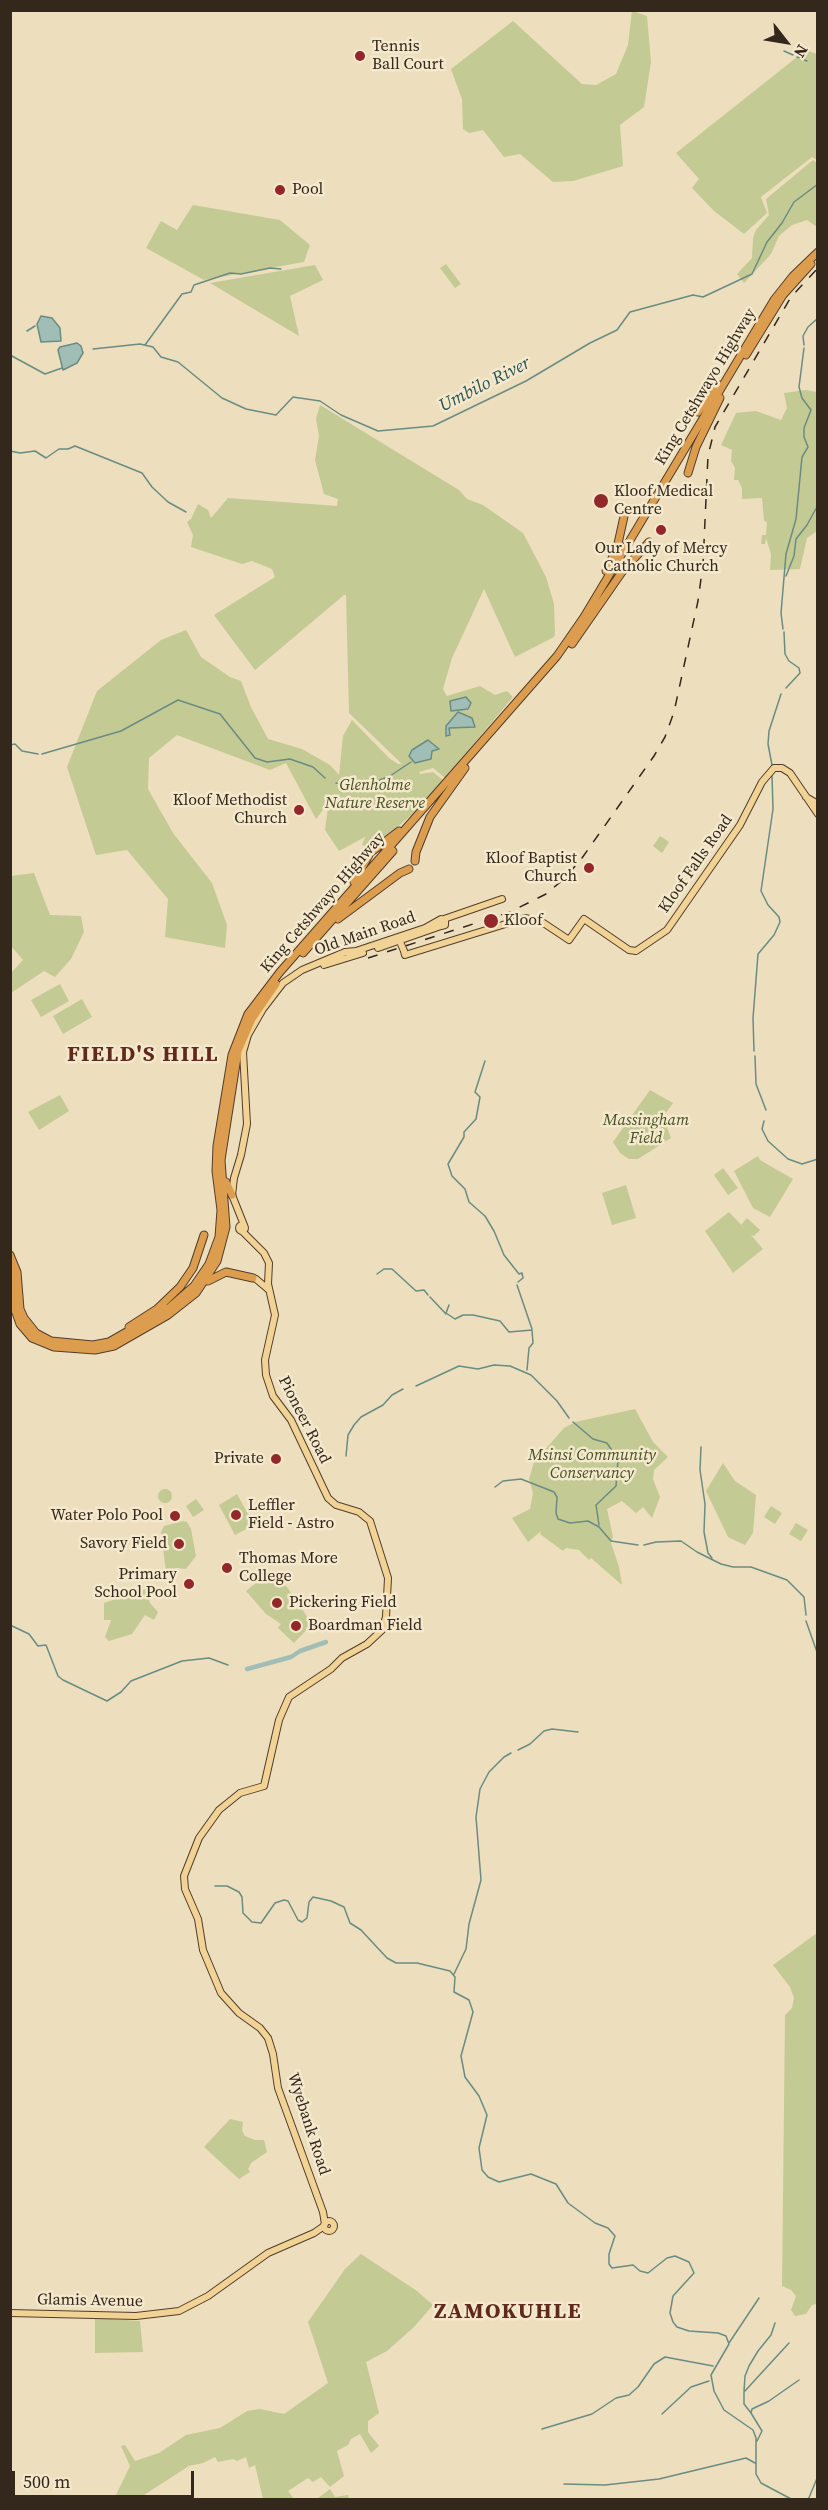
<!DOCTYPE html>
<html>
<head>
<meta charset="utf-8">
<style>
  body { margin:0 }
  #map { position:relative; width:828px; height:2510px; overflow:hidden; background:#eddebe; font-family:"Source Serif 4",serif }
  canvas { display:block }
  .frame { position:absolute; inset:0; border:12px solid #34271c; pointer-events:none }
  .north { position:absolute; left:756px; top:12px; width:60px; height:60px; -webkit-text-stroke:4px #f4e9cd; paint-order:stroke; rotate:121deg; font-size:16px; font-weight:700; line-height:24px; text-align:center; color:#34271c }
  .north::after { content:''; display:block; margin:auto; width:21px; height:27px; background:#34271c; clip-path:polygon(50% 0,100% 100%,50% 72%,0 100%) }
  .scale { position:absolute; left:12px; top:2471px; width:182px; height:27px; box-sizing:border-box; border:3px solid #34271c; border-top:0; padding-left:8px; font-size:18px; line-height:21px; white-space:nowrap; color:#34271c; -webkit-text-stroke:4px #f4e9cd; paint-order:stroke }
</style>
</head>
<body>
<div id="map">
<canvas width="828" height="2510"></canvas>
<div class="frame"></div>
<div class="north">N</div>
<div class="scale">500 m</div>
</div>
<script>
const c = document.querySelector('canvas').getContext('2d');
c.lineJoin = 'round';
function fill(path, color) { c.fillStyle = color; c.fill(path, 'evenodd'); }
const shape = rows => new Path2D(rows.map(r => 'M' + r).join(''));
function trace(path, color, width, dash) { c.strokeStyle = color; c.lineWidth = width; c.lineCap = dash ? 'butt' : 'round'; c.setLineDash(dash || []); c.stroke(path); }
function label(font, color, halo, rows, align = 'center') {
  c.font = font + ' "Source Serif 4",serif'; c.lineWidth = 5; c.setLineDash([]); c.textBaseline = 'middle'; c.strokeStyle = halo; c.fillStyle = color; for (const [text, x, y, turn = 0] of rows) {
    c.save(); c.translate(x, y); c.rotate((+turn || 0) * Math.PI / 180); c.textAlign = isNaN(turn) ? turn : align; if (halo) c.strokeText(text, 0, 0); c.fillText(text, 0, 0); c.restore();
  }
}
const green = shape([
  [632,11,647,16,651,62,644,107,620,125,623,166,573,181,553,182,520,154,504,157,483,130,469,133,463,129,462,99,451,69,513,21,582,84,596,85,616,74,628,45],
  [806,50,817,54,817,160,812,157,761,197,767,213,744,234,714,211,692,188,699,179,676,153],
  [813,160,817,163,817,227,807,220,792,225,779,236,771,254,744,283,737,274,752,258,753,238,756,230,769,215,766,199],
  [193,205,280,220,310,245,304,262,204,280,146,248,161,221,177,230],
  [446,264,461,284,455,288,440,268],
  [315,265,323,280,290,296,299,336,210,283],
  [806,390,817,392,817,531,807,538,800,569,770,570,771,554,766,538,765,544,761,544,762,535,766,535,767,522,764,521,762,498,742,499,742,488,738,480,734,480,735,468,731,461,732,450,721,445,736,413,756,411,781,420,787,408,784,393],
  [320,405,459,490,467,499,483,505,523,533,546,577,554,604,555,634,554,637,515,657,484,589,452,658,443,689,447,696,480,686,495,695,507,691,513,697,445,778,433,768,419,772,420,774,433,772,443,780,428,800,392,832,370,848,362,845,365,837,339,851,325,830,328,808,326,806,316,819,286,763,270,770,177,735,149,758,148,789,173,833,212,883,227,925,225,948,165,937,168,899,127,850,96,855,67,767,97,691,161,640,186,630,201,657,230,677,241,681,251,707,268,739,302,749,330,765,339,775,343,736,352,720,389,758,398,764,402,764,349,713,346,595,344,595,255,670,214,615,275,577,272,569,252,561,242,564,191,547,193,535,187,522,191,519,198,504,208,510,211,518,228,498,337,506,338,499,324,494,315,460,319,436,316,419],
  [660,836,669,842,662,853,653,846],
  [34,873,50,915,81,916,84,932,71,959,55,977,44,971,11,993,11,973,23,960,11,946,11,876],
  [60,984,69,1001,41,1017,31,1000],
  [82,999,92,1017,63,1034,53,1016],
  [650,1090,673,1103,663,1117,671,1138,638,1159,629,1159,620,1153,613,1142],
  [60,1095,69,1111,39,1130,28,1112],
  [758,1156,760,1160,793,1179,770,1217,753,1208,734,1171],
  [723,1168,738,1188,728,1195,714,1175],
  [626,1185,636,1218,612,1225,602,1193],
  [729,1212,747,1231,741,1225,747,1218,760,1230,754,1236,751,1235,763,1249,733,1273,705,1231],
  [635,1409,653,1442,668,1457,654,1470,653,1479,660,1497,652,1518,643,1507,636,1513,622,1501,607,1509,613,1537,611,1543,619,1567,622,1585,591,1558,589,1560,579,1550,566,1548,563,1551,540,1534,541,1531,528,1542,512,1518,530,1509,533,1493,529,1479,534,1462,564,1428,575,1422],
  [723,1463,735,1481,756,1495,753,1533,745,1545,728,1537,706,1491],
  '158 1496a7 7 0 1 1 14 0a7 7 0 1 1-14 0Z',
  [237,1494,254,1525,235,1535,219,1505],
  [196,1499,204,1510,193,1517,186,1506],
  [771,1506,782,1513,775,1524,764,1517],
  [183,1521,187,1522,191,1529,196,1556,186,1569,177,1568,166,1572,161,1532,164,1526],
  [796,1523,808,1530,801,1541,789,1534],
  [273,1576,287,1587,312,1624,294,1643,278,1628,281,1624,266,1614,246,1591,256,1583],
  [146,1589,150,1603,158,1612,154,1620,145,1615,132,1634,109,1641,105,1637,111,1620,104,1620,104,1603],
  [817,1933,817,2304,812,2305,806,2314,795,2316,791,2310,796,2296,791,2290,782,2286,785,2015,792,2008,794,1998,790,1987,773,1965],
  [230,2119,243,2122,242,2131,245,2136,255,2140,264,2140,267,2152,251,2163,248,2169,250,2172,239,2179,204,2147],
  [361,2254,417,2291,433,2305,414,2327,387,2351,366,2362,379,2413,368,2421,368,2432,379,2446,371,2453,360,2434,351,2439,348,2445,337,2451,344,2476,330,2487,321,2477,313,2482,308,2478,288,2491,294,2499,263,2499,255,2465,249,2468,246,2457,237,2461,233,2459,218,2462,215,2457,203,2463,189,2466,144,2495,148,2499,112,2499,115,2497,130,2466,121,2446,125,2445,135,2461,159,2453,186,2435,220,2428,247,2411,260,2409,284,2414,328,2383,308,2322,345,2269],
  [95,2318,140,2321,143,2352,95,2353],
  [330,2489,335,2497,348,2495,349,2499,317,2499]
]);
const water = shape([
  [41,316,52,318,60,328,61,341,41,342,37,324,41,316],
  [77,343,81,346,83,353,77,363,63,370,58,350,60,347,77,343],
  [466,697,471,703,468,709,451,711,450,701,466,697],
  [458,712,472,718,475,727,449,728,450,735,446,736,446,726,458,712],
  [428,740,439,749,432,751,431,759,415,763,409,756,412,750,428,740]
]);
const stream = shape([
  [784,51,793,55],
  [797,57,807,61],
  [27,331,35,326],
  [145,345,182,294,191,292,194,285,230,273,241,274,270,268,281,269],
  [804,345,803,336,808,327,818,318],
  [93,349,140,344,153,347,161,357,178,362,222,398,246,409,276,415,293,397,320,401,341,415,378,431,433,426,526,381,590,343,617,330,630,312,693,295,703,297,752,274,767,242,782,223,794,202,818,184],
  [10,355,45,374,62,368],
  [10,451,20,453,35,451,46,458,59,449,68,449,75,446,142,473,152,487,168,502,186,512],
  [786,576,794,556,796,539,807,525,818,505],
  [783,629,781,613,786,554,796,519,802,457,808,447,804,437,804,428,811,410,802,398,799,387,804,348],
  [784,632,785,654,789,661,799,668,800,673,786,688],
  [10,745,15,744,22,751,38,754],
  [42,754,121,731,178,700,220,714,255,758,267,762,290,759,313,767,325,778],
  [772,765,768,744,769,731,781,694],
  [336,783,358,789,390,776,411,762],
  [754,1051,753,1018,758,954,774,935,780,922,779,917,768,905,761,891,773,809,772,775],
  [755,1056,756,1084,766,1110],
  [485,1061,475,1092,480,1097,476,1119,464,1132,464,1137,448,1164,452,1176,465,1189,469,1202,485,1216,494,1231,504,1255,519,1274,522,1273,523,1278,518,1282],
  [764,1121,762,1129,768,1141,788,1159,802,1164,818,1159],
  [377,1274,384,1269,392,1269,416,1291,424,1290,428,1295],
  [517,1285,532,1329],
  [430,1297,446,1314],
  [449,1305,446,1313,455,1319,463,1315,473,1315,500,1321,509,1332,532,1330,533,1343,529,1348,527,1370],
  [416,1386,459,1366,478,1369,494,1365,510,1366,531,1375,557,1401,569,1418],
  [573,1422,593,1439,607,1443,618,1460,616,1486,596,1505,599,1525],
  [701,1447,700,1470,705,1504,704,1532,708,1553,712,1558],
  [346,1456,348,1435,354,1425,361,1417,383,1405,392,1395,403,1389],
  [495,1487,503,1481,521,1479,544,1488,554,1492,557,1497,556,1513,558,1519,570,1523,588,1521,599,1527,611,1541,638,1545],
  [644,1545,656,1542,681,1541,697,1552,721,1564,733,1567,751,1567,787,1580,804,1597,806,1615],
  [806,1621,818,1655],
  [10,1625,29,1634,38,1646,46,1645,58,1676,63,1680,107,1701,121,1692,131,1681,182,1661,209,1658,228,1665],
  [518,1750,530,1744,544,1731,552,1729,578,1732],
  [215,1886,227,1886,239,1892,242,1897,243,1913,252,1922,261,1923,275,1903,284,1900,288,1901,298,1920,302,1922,307,1918,309,1902,313,1897,331,1901,344,1907,350,1923,361,1930,387,1958,396,1963,417,1963,450,1971,455,1977,454,1992,469,2000,473,2012,461,2056,465,2077,479,2096,487,2115,479,2148,482,2170,488,2177,499,2182,531,2174,556,2184,568,2203,595,2223,608,2228,615,2236,609,2254,609,2264,612,2268,633,2265,640,2271,648,2273,667,2258,675,2256,689,2262,694,2273,673,2296,670,2313,673,2322,677,2327,689,2331,718,2333,726,2336,729,2344,711,2375,714,2391,724,2410,753,2430,756,2438,756,2474,761,2483,793,2500],
  [454,1974,466,1949,469,1924,481,1880,476,1817,480,1789,489,1772,504,1757,511,1753],
  [729,2343,759,2298],
  [744,2391,745,2376,749,2366,758,2351,771,2335,775,2323],
  [751,2413,744,2404,744,2392,789,2343],
  [662,2414,691,2387,709,2381],
  [542,2429,592,2414,616,2398,629,2395,638,2387,654,2364,665,2357,713,2366],
  [757,2441,762,2431,751,2413,752,2409,769,2401,799,2380],
  [564,2484,605,2485,659,2479,746,2458,755,2463],
  [808,2500,818,2476]
]);
const river = shape([
  [247,1669,291,1657,300,1651,326,1642]
]);
const major = shape([
  [806,797,818,804],
  [444,919,502,899],
  [378,948,441,926],
  [404,951,405,955,525,918,542,922,569,940,584,919,629,950,636,951,667,930,740,825,762,782,774,768,782,768,790,773,818,814],
  [324,965,363,953],
  '239 1228a3 3 0 1 1 6 0a3 3 0 1 1-6 0Z',
  [244,1225,232,1195,234,1178,241,1155,247,1124,243,1052,248,1035,263,1009,283,983,302,970,345,952,356,951,425,928,441,919,445,921,445,925,441,926,438,921],
  [242,1231,264,1253,269,1263,268,1284,275,1315,265,1360,266,1375,273,1396,291,1420,328,1498,336,1505,359,1512,370,1521,388,1578,386,1617,382,1630,367,1644,342,1658,331,1669,289,1697,279,1720,264,1786,240,1793,219,1810,199,1838,184,1876,185,1889,198,1919,203,1950,221,1993,239,2013,260,2028,268,2038,273,2054,278,2088,323,2212,325,2224],
  [256,1279,269,1290],
  '324 2226a5 5 0 1 1 10 0a5 5 0 1 1-10 0Z',
  [10,2313,136,2316,179,2311,208,2296,268,2253,314,2233,324,2226]
]);
const highway = shape([
  [746,355,783,295,811,264],
  [698,412,719,385],
  [688,473,696,447,720,398],
  [606,571,617,548,625,512],
  [572,644,622,572,649,542],
  [415,861,416,852,430,817,465,768],
  [354,882,370,853,399,831],
  [338,919,400,873,409,869],
  [303,953,393,851],
  [226,1182,232,1195],
  [10,1255,17,1272,20,1309,24,1318,36,1333,51,1341,93,1345,109,1342,170,1307,194,1286,209,1264,219,1237,221,1210,216,1171,217,1146,232,1055,248,1014,280,972,557,656,584,617,774,300,793,276,818,252],
  [10,1270,15,1310,20,1324,32,1338,54,1347,95,1350,114,1346,168,1315,196,1293,217,1261,226,1227,221,1160,238,1051,252,1019,276,984],
  [208,1281,226,1272,253,1278],
  [129,1327,157,1309,180,1287,193,1268,204,1235]
]);
const rail = shape([
  [368,958,510,912,546,894,565,878,582,858,654,756,665,737,674,712,698,601,703,564,708,456,715,427,791,297,818,268]
]);
const majorBridge = shape([
  [401,944,404,951]
]);
const markers = [
  [360,56,6,"#93282a"],
  [280,190,6,"#93282a"],
  [601,501,8,"#93282a"],
  [661,530,6,"#93282a"],
  [299,810,6,"#93282a"],
  [589,868,6,"#93282a"],
  [491,921,8,"#93282a"],
  [276,1459,6,"#93282a"],
  [236,1515,6,"#93282a"],
  [175,1516,6,"#93282a"],
  [179,1544,6,"#93282a"],
  [227,1568,6,"#93282a"],
  [189,1584,6,"#93282a"],
  [277,1603,6,"#93282a"],
  [296,1626,6,"#93282a"]
];
const poiNames = [
  ["Tennis",372,47],
  ["Ball Court",372,65],
  ["Pool",292,190],
  ["Kloof Medical",614,492],
  ["Centre",614,510],
  ["Our Lady of Mercy",661,549,"center"],
  ["Catholic Church",661,567,"center"],
  ["Kloof Methodist",287,801,"right"],
  ["Church",287,819,"right"],
  ["Kloof Baptist",577,859,"right"],
  ["Church",577,877,"right"],
  ["Kloof",504,921],
  ["Private",264,1459,"right"],
  ["Leffler",248,1506],
  ["Field - Astro",248,1524],
  ["Water Polo Pool",163,1516,"right"],
  ["Savory Field",167,1544,"right"],
  ["Thomas More",239,1559],
  ["College",239,1577],
  ["Primary",177,1575,"right"],
  ["School Pool",177,1593,"right"],
  ["Pickering Field",289,1603],
  ["Boardman Field",308,1626]
];
const streetNames = [
  ["King Cetshwayo Highway",706,387,-59],
  ["Kloof Falls Road",696,864,-55],
  ["King Cetshwayo Highway",323,903,-49],
  ["Old Main Road",365,934,-19],
  ["Pioneer Road",304,1420,63],
  ["Wyebank Road",308,2124,72],
  ["Glamis Avenue",90,2301,1]
];
const parkNames = [
  ["Glenholme",375,786],
  ["Nature Reserve",375,804],
  ["Massingham",646,1121],
  ["Field",646,1139],
  ["Msinsi Community",592,1456],
  ["Conservancy",592,1474]
];
const waterNames = [
  ["Umbilo River",485,385,-27]
];
const districtNames = [
  ["FIELD'S HILL",143,1055],
  ["ZAMOKUHLE",508,2312]
];
fill(green, '#c4ca93');
fill(water, '#a1beb6');
trace(water, '#698c83', 1.5);
trace(stream, '#698c83', 1.5);
trace(river, '#a1beb6', 4.5);
trace(major, '#523d2c', 8);
trace(highway, '#523d2c', 9);
trace(major, '#f1d395', 6);
trace(highway, '#dd9d4e', 7);
trace(rail, '#34271c', 1.5, [10, 10]);
trace(majorBridge, '#523d2c', 8, []);
trace(majorBridge, '#f1d395', 6);
for (const [x, y, r, color] of markers) { const dot = new Path2D(); dot.arc(x, y, r, 0, 2 * Math.PI); c.fillStyle = color; c.fill(dot); trace(dot, '#f4e9cd', 2); }
label('16px', '#34271c', '#f4e9cd', poiNames, 'left');
label('16px', '#34271c', '#f4e9cd', streetNames);
label('italic 16px', '#455022', '#f4e9cd', parkNames);
label('italic 18px', '#2b5451', '#f4e9cd', waterNames);
c.letterSpacing = '1.5px';
label('bold 22px', '#60291c', '#f4e9cd', districtNames);
c.letterSpacing = '0px';
</script>
</body>
</html>
